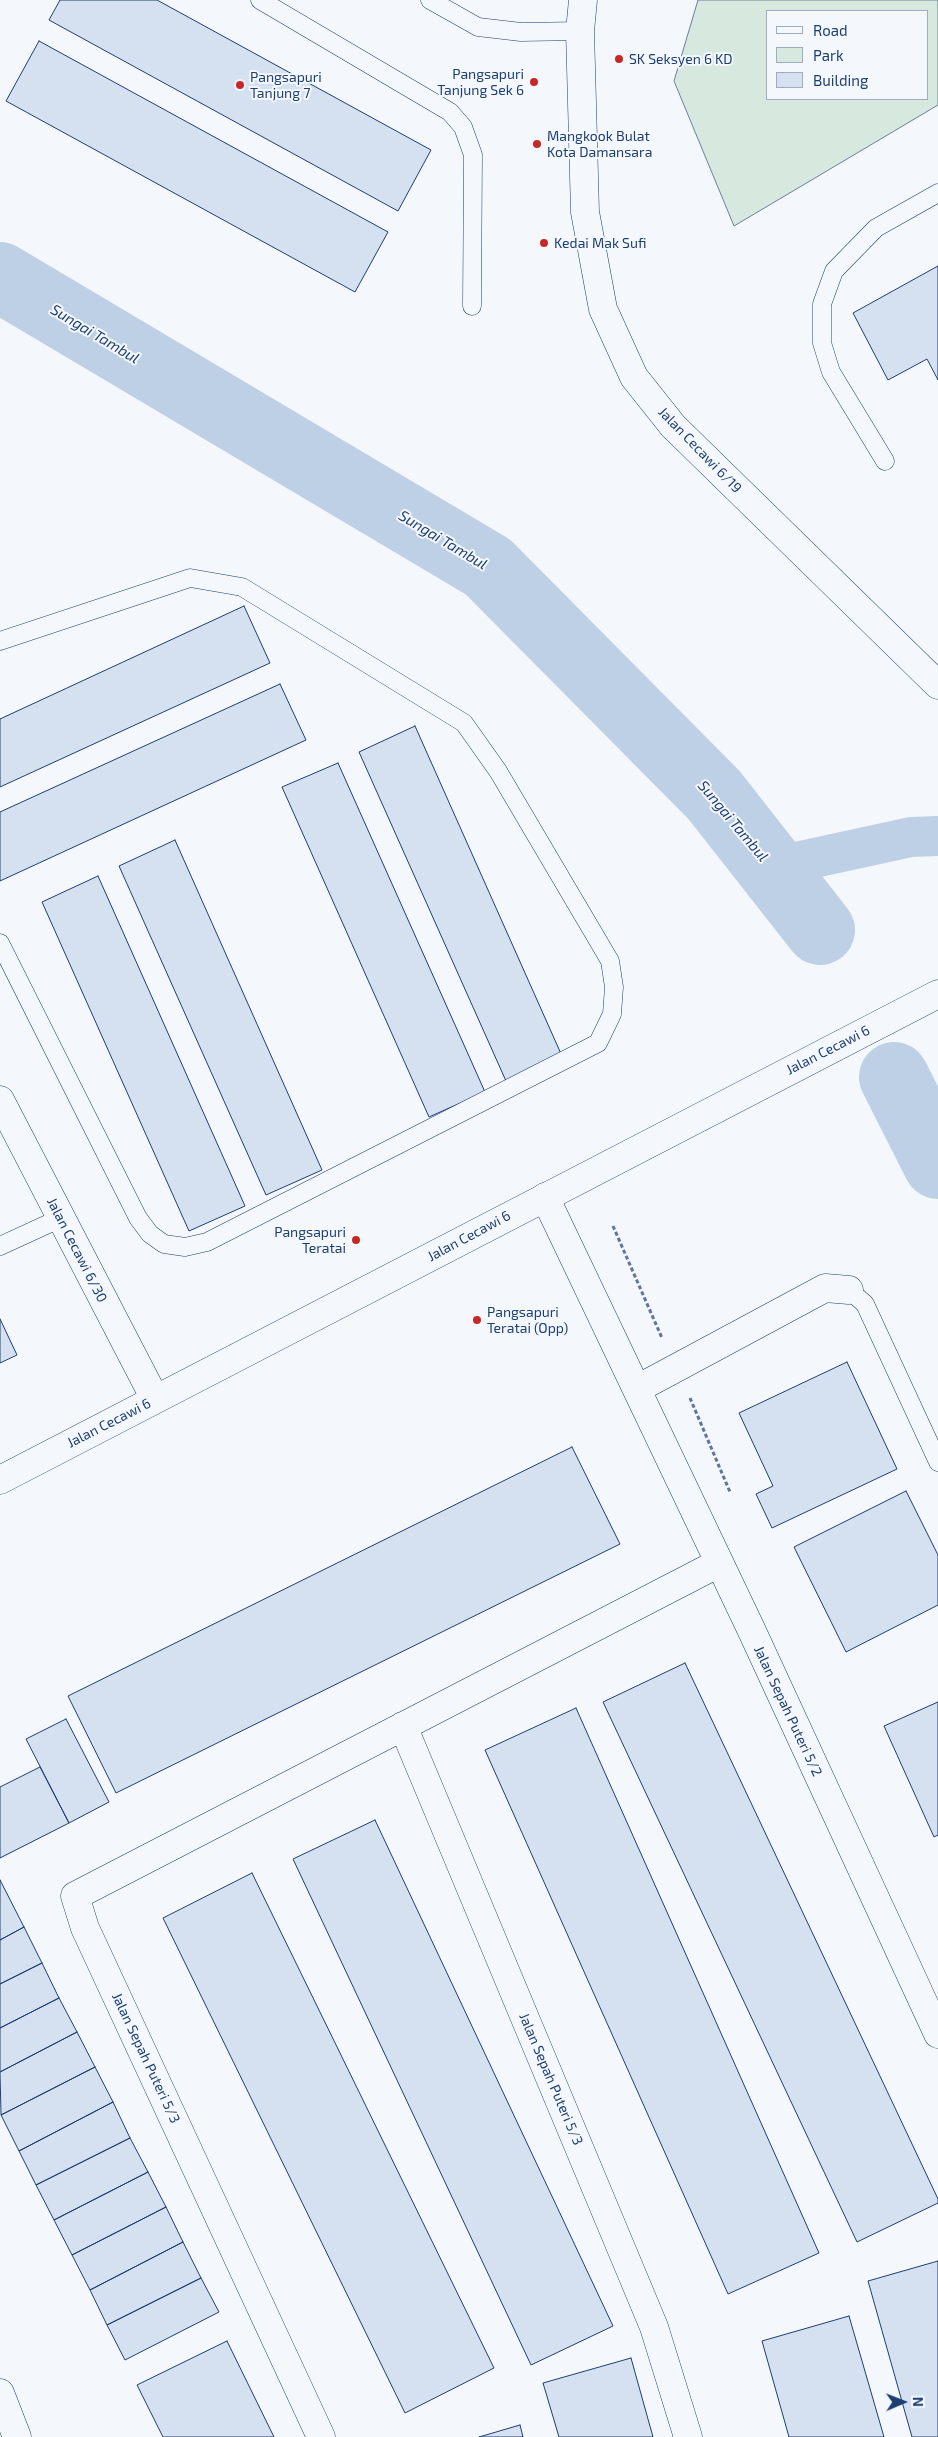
<!DOCTYPE html>
<html>
<head>
<meta charset="utf-8">
<style>
  body { margin:0 }
  #map { position:relative; width:938px; height:2437px; overflow:hidden; background:#f4f7fb; font-family:"Exo 2",sans-serif }
  canvas { display:block }
  .legend { position:absolute; left:766px; top:10px; width:162px; height:90px; box-sizing:border-box; background:#f4f7fb; border:1px solid #9eadc5; margin:0; padding:6px 9px; list-style:none; font-size:15px; color:#1d3f73 }
  .legend li { display:flex; align-items:center; gap:10px; height:25px }
  .legend b { width:25px; border:1px solid #9eadc5 }
  .north { position:absolute; left:878px; top:2377px; width:50px; height:50px; -webkit-text-stroke:4px #f4f7fb; paint-order:stroke; rotate:89deg; font-size:14px; font-weight:700; line-height:20px; text-align:center; color:#1d3f73 }
  .north::after { content:''; display:block; margin:auto; width:18px; height:22px; background:#1d3f73; clip-path:polygon(50% 0,100% 100%,50% 72%,0 100%) }
</style>
</head>
<body>
<div id="map">
<canvas width="938" height="2437"></canvas>
<ul class="legend">
<li><b style="height:6px;background:#f4f7fb"></b>Road</li>
<li><b style="height:14px;background:#d7e8df"></b>Park</li>
<li><b style="height:14px;background:#d5e0f0"></b>Building</li>
</ul>
<div class="north">N</div>
</div>
<script>
const c = document.querySelector('canvas').getContext('2d');
c.lineJoin = 'round';
function fill(path, color) { c.fillStyle = color; c.fill(path, 'evenodd'); }
const shape = rows => new Path2D(rows.map(r => 'M' + r).join(''));
function trace(path, color, width, dash) { c.strokeStyle = color; c.lineWidth = width; c.lineCap = dash ? 'butt' : 'round'; c.setLineDash(dash || []); c.stroke(path); }
function label(font, color, halo, rows, align = 'center') {
  c.font = font + ' "Exo 2",sans-serif'; c.lineWidth = 4; c.setLineDash([]); c.textBaseline = 'middle'; c.strokeStyle = halo; c.fillStyle = color; for (const [text, x, y, turn = 0] of rows) {
    c.save(); c.translate(x, y); c.rotate((+turn || 0) * Math.PI / 180); c.textAlign = isNaN(turn) ? turn : align; if (halo) c.strokeText(text, 0, 0); c.fillText(text, 0, 0); c.restore();
  }
}
const green = shape([
  [698,0,938,0,938,105,734,226,674,81,698,0],
  [767,11,927,11,927,99,767,99,767,11]
]);
const canal = shape([
  [773,867,911,837,938,836]
]);
const river = shape([
  [0,277,488,567,714,795,820,930],
  [894,1077,938,1164]
]);
const building = shape([
  [60,0,157,0,431,150,398,211,49,20,60,0],
  [39,41,388,232,355,292,6,101,39,41],
  [938,266,938,380,927,359,888,380,853,313,938,266],
  [244,606,270,663,0,787,0,719,244,606],
  [280,684,306,740,0,881,0,812,280,684],
  [415,726,562,1056,506,1081,359,752,415,726],
  [338,763,485,1092,429,1117,282,787,338,763],
  [175,840,322,1170,266,1195,119,866,175,840],
  [98,876,245,1206,189,1231,42,902,98,876],
  [0,1319,17,1355,0,1363,0,1319],
  [847,1362,897,1469,772,1528,756,1494,773,1486,739,1413,847,1362],
  [572,1447,620,1544,116,1793,68,1696,572,1447],
  [906,1491,938,1555,938,1605,846,1652,794,1547,906,1491],
  [685,1663,938,2199,938,2203,857,2242,603,1702,685,1663],
  [938,1702,938,1835,934,1837,884,1726,938,1702],
  [576,1708,819,2253,728,2294,485,1750,576,1708],
  [66,1719,109,1802,69,1823,26,1739,66,1719],
  [40,1767,69,1823,0,1858,0,1787,40,1767],
  [375,1820,613,2326,531,2365,293,1859,375,1820],
  [252,1873,494,2368,405,2413,163,1918,252,1873],
  [0,1880,24,1927,0,1940,0,1880],
  [24,1927,42,1963,0,1984,0,1940,24,1927],
  [42,1963,59,1998,0,2028,0,1984,42,1963],
  [59,1998,77,2032,0,2072,0,2028,59,1998],
  [77,2032,95,2067,1,2115,0,2072,77,2032],
  [95,2067,113,2102,19,2151,1,2115,95,2067],
  [113,2102,130,2138,36,2185,19,2151,113,2102],
  [130,2138,148,2172,54,2220,36,2185,130,2138],
  [148,2172,166,2207,72,2255,54,2220,148,2172],
  [166,2207,183,2242,90,2290,72,2255,166,2207],
  [183,2242,201,2278,107,2325,90,2290,183,2242],
  [938,2261,938,2437,912,2437,868,2281,938,2261],
  [201,2278,219,2312,125,2360,107,2325,201,2278],
  [849,2316,884,2437,789,2437,762,2341,849,2316],
  [227,2341,274,2437,163,2437,137,2385,227,2341],
  [631,2358,653,2437,559,2437,543,2383,631,2358],
  [520,2425,523,2437,479,2437,520,2425]
]);
const path = shape([
  [613,1226,662,1338],
  [690,1398,730,1492]
]);
const service = shape([
  [260,0,450,112,463,127,473,155,472,306],
  [430,0,478,27,521,32,580,31],
  [885,461,831,372,822,343,822,304,834,271,876,228,938,193],
  [0,641,190,578,242,587,464,723,498,771,610,961,614,987,612,1014,598,1043,207,1242,185,1247,164,1244,150,1234,138,1218,0,943],
  [0,1246,61,1218],
  [849,1290,865,1304,938,1462]
]);
const minor = shape([
  [583,0,580,31,585,212,603,309,634,377,673,426,938,685],
  [0,1100,155,1399],
  [545,1197,751,1629,938,2034],
  [637,1389,825,1288,849,1290],
  [403,1726,654,2327,688,2437],
  [321,2437,85,1928,75,1896,719,1563]
]);
const tertiary = shape([
  [0,1480,938,994]
]);
const motorway = shape([
  [0,2393,17,2437]
]);
const markers = [
  [619,59,5,"#c62828"],
  [534,82,5,"#c62828"],
  [240,85,5,"#c62828"],
  [537,144,5,"#c62828"],
  [544,243,5,"#c62828"],
  [356,1240,5,"#c62828"],
  [477,1320,5,"#c62828"]
];
const poiNames = [
  ["SK Seksyen 6 KD",629,59],
  ["Pangsapuri",524,74,"right"],
  ["Tanjung Sek 6",524,90,"right"],
  ["Pangsapuri",250,77],
  ["Tanjung 7",250,93],
  ["Mangkook Bulat",547,136],
  ["Kota Damansara",547,152],
  ["Kedai Mak Sufi",554,243],
  ["Pangsapuri",346,1232,"right"],
  ["Teratai",346,1248,"right"],
  ["Pangsapuri",487,1312],
  ["Teratai (Opp)",487,1328]
];
const streetNames = [
  ["Jalan Cecawi 6/19",700,450,46],
  ["Jalan Cecawi 6",828,1050,-27],
  ["Jalan Cecawi 6",469,1236,-28],
  ["Jalan Cecawi 6/30",77,1250,63],
  ["Jalan Cecawi 6",109,1423,-27],
  ["Jalan Sepah Puteri 5/2",788,1711,65],
  ["Jalan Sepah Puteri 5/3",146,2058,65],
  ["Jalan Sepah Puteri 5/3",551,2079,67]
];
const waterNames = [
  ["Sungai Tambul",95,334,31],
  ["Sungai Tambul",443,540,31],
  ["Sungai Tambul",733,821,50]
];
fill(green, '#d7e8df');
trace(green, '#687fa3', 1);
trace(canal, '#bed0e5', 40);
trace(river, '#bed0e5', 70);
fill(building, '#d5e0f0');
trace(building, '#1d3f73', 1);
trace(service, '#1d3f73', 19);
trace(minor, '#1d3f73', 29);
trace(tertiary, '#1d3f73', 29);
trace(motorway, '#1d3f73', 29);
trace(path, '#5e769c', 3, [4, 2.5]);
trace(service, '#f4f7fb', 18);
trace(minor, '#f4f7fb', 28);
trace(tertiary, '#f4f7fb', 28);
trace(motorway, '#f4f7fb', 28);
for (const [x, y, r, color] of markers) { const dot = new Path2D(); dot.arc(x, y, r, 0, 2 * Math.PI); c.fillStyle = color; c.fill(dot); trace(dot, '#f4f7fb', 2); }
label('14px', '#1d3f73', '#f4f7fb', poiNames, 'left');
label('14px', '#1d3f73', '#f4f7fb', streetNames);
label('italic 15px', '#1d3f73', '#f4f7fb', waterNames);
</script>
</body>
</html>
